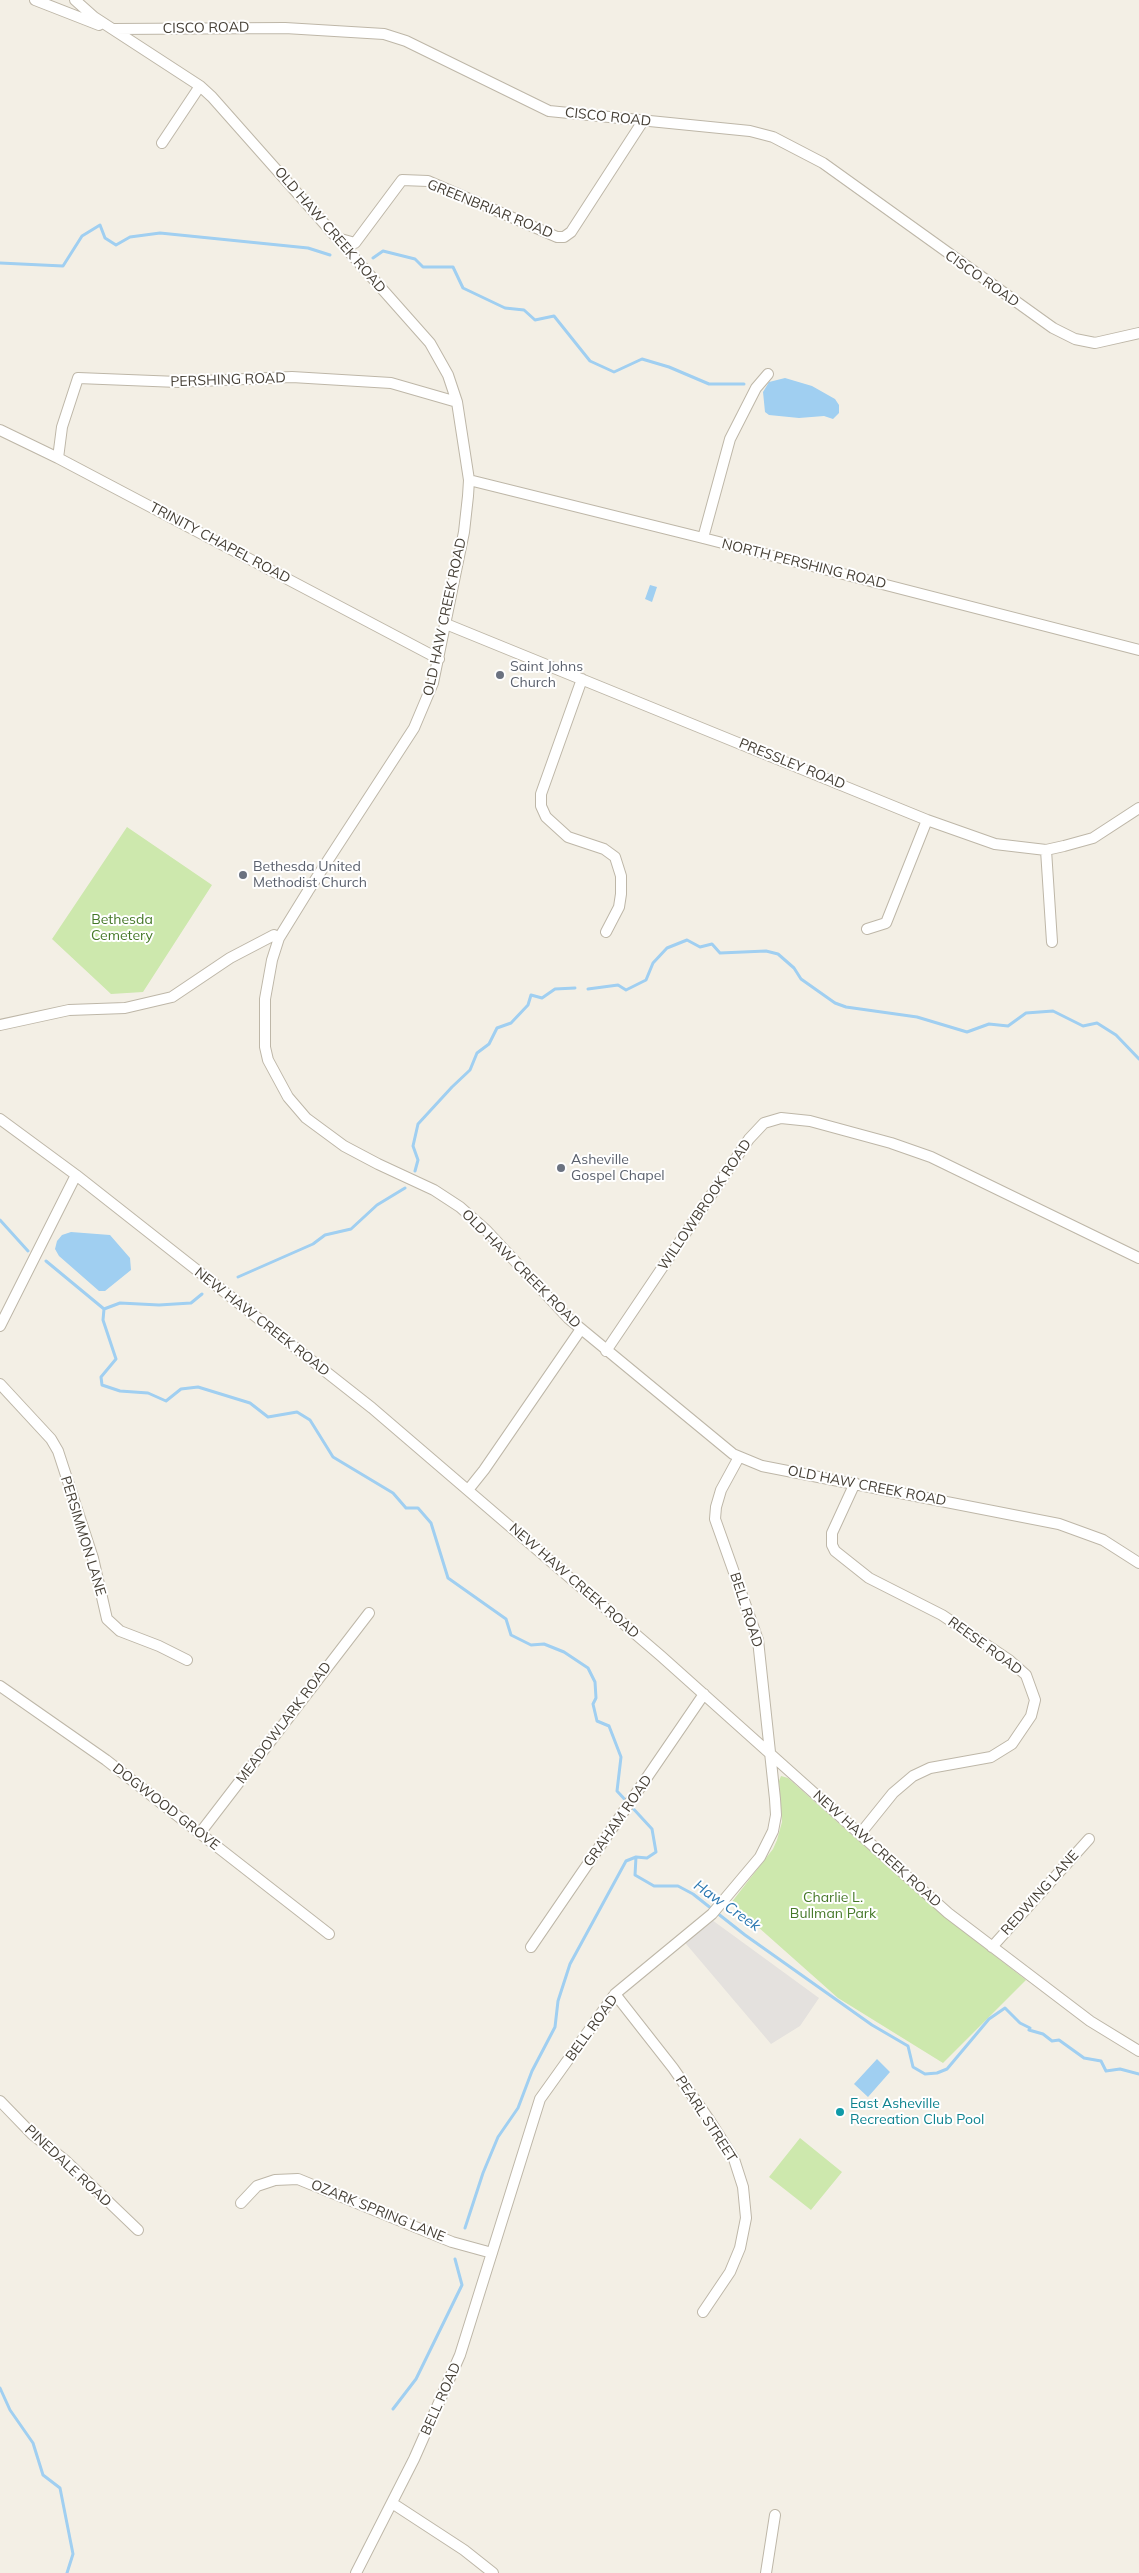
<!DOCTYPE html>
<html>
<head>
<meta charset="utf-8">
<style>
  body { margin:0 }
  canvas { display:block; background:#f3efe5 }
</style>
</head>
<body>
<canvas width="1139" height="2573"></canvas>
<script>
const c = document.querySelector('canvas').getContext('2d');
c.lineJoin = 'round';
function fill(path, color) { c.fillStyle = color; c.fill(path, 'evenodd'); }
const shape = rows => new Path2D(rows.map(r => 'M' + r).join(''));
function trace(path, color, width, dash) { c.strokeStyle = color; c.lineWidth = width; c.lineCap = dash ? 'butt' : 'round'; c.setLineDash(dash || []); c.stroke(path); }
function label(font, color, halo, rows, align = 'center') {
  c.font = font + ' Mulish,sans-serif'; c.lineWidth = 4; c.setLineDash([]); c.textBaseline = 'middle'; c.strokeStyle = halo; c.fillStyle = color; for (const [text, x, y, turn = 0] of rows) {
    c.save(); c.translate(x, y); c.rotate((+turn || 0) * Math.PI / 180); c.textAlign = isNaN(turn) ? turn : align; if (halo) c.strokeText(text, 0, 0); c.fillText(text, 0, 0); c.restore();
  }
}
const green = shape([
  [127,827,212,885,143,992,111,994,52,939],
  [781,1776,788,1778,941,1914,1026,1980,943,2063,838,1998,731,1903,773,1849,777,1840,782,1822,779,1781],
  [800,2138,842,2172,811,2210,769,2177]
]);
const parking = shape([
  [708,1917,819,1998,800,2026,771,2044,681,1938]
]);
const water = shape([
  [785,378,812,386,835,399,839,405,839,413,833,419,824,416,799,418,769,415,765,412,763,392,769,382],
  [650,585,657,587,652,602,645,599],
  [71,1232,110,1235,130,1258,131,1270,105,1291,99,1291,59,1256,55,1249,57,1241,62,1235],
  [877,2059,890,2072,868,2097,854,2084]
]);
const stream = shape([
  [373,258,383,251,415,259,423,267,453,267,463,288,505,308,524,310,535,320,554,316,590,361,614,372,642,359,669,367,709,384,744,384],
  [0,263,63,266,82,236,100,225,105,238,116,245,130,237,160,233,308,248,330,255],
  [588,989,618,985,626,990,646,980,653,963,667,948,687,940,700,947,712,944,720,953,766,951,778,954,794,968,801,979,835,1003,846,1007,917,1017,967,1032,989,1024,1008,1026,1026,1013,1053,1011,1083,1026,1097,1023,1116,1035,1139,1059],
  [415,1171,418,1160,413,1146,418,1124,452,1087,470,1070,477,1053,489,1044,497,1028,511,1023,528,1005,531,995,542,998,555,989,575,988],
  [0,1220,28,1251],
  [46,1261,104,1309],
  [238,1277,313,1244,325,1235,351,1229,377,1205,405,1188],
  [104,1309,103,1320,116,1359,101,1377,102,1385,120,1391,148,1393,166,1401,181,1389,198,1387,250,1403,268,1417,297,1412,310,1420,333,1457,393,1493,406,1508,418,1508,431,1523,448,1578,506,1619,511,1635,531,1645,544,1644,564,1652,588,1668,595,1682,596,1698,593,1704,597,1721,609,1726,621,1757,617,1791,652,1829,656,1852,647,1858,636,1857,626,1861,570,1964,558,2001,555,2027,532,2071,518,2108,498,2137,483,2173,465,2228],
  [104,1309,120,1303,159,1305,191,1303,202,1294],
  [636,1857,635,1875,654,1886,678,1886,693,1894,745,1935,872,2025,908,2046,913,2067,925,2074,937,2073,947,2069,989,2019,1005,2008,1020,2023,1030,2028,1029,2030,1043,2034,1052,2041,1059,2040,1084,2058,1101,2061,1106,2071,1120,2069,1139,2074],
  [0,2388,10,2410,33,2443,43,2475,60,2488,73,2554,67,2573],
  [393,2409,416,2379,462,2285,455,2259]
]);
const minor = shape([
  [35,0,99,25],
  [75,0,94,17,200,86,212,97,430,343,448,375,457,402,469,480,468,496,464,532,433,683,414,728,308,891,279,938,272,960,265,999,265,1047,268,1060,288,1097,306,1118,344,1146,378,1164,434,1190,460,1207,486,1230,568,1318,733,1454,762,1466,1059,1524,1103,1540,1139,1563],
  [113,29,285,28,384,34,406,41,549,111,750,131,773,137,823,163,1053,328,1075,339,1095,343,1139,333],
  [162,143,200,86],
  [337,238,355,243,402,180,428,181,557,237,564,237,571,232,643,121],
  [0,430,58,458,439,659],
  [58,458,62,427,78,378,178,382,292,377,391,383,457,402],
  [469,480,703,538,1139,650],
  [703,538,730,439,756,388,768,374],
  [446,624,927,820,995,844,1046,850,1064,846,1093,838,1139,808],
  [582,679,541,794,541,806,546,817,568,837,604,849,615,857,621,876,621,894,619,907,606,932],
  [1046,850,1052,942],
  [867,929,886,923,927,820],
  [0,1025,69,1010,125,1008,172,997,230,958,274,935,279,938],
  [0,1119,76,1175,372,1408,661,1656,948,1913,1090,2021,1139,2051],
  [0,1326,76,1175],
  [606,1351,749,1139,764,1123,781,1118,810,1121,891,1143,931,1157,1139,1258],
  [0,1384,51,1439,58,1451,93,1558,107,1619,120,1631,159,1646,187,1660],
  [855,1483,832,1533,832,1545,835,1551,869,1578,942,1615,1009,1660,1026,1675,1035,1700,1031,1716,1012,1744,991,1757,930,1768,913,1776,893,1793,860,1834],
  [468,1490,484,1470,581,1329],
  [0,1686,106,1760,329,1934],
  [200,1833,369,1613],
  [531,1947,704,1694],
  [992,1947,1089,1839],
  [615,1994,673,2068,710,2121,734,2159,743,2187,746,2218,740,2248,730,2272,703,2312],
  [0,2101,32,2134,66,2161,138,2230],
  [241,2203,257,2186,275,2180,298,2179,452,2242,492,2253],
  [392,2503,464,2550,493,2573],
  [356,2573,414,2459,460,2355,540,2099,615,1994,712,1914,760,1857,773,1831,776,1815,775,1799,758,1640,715,1519,716,1507,721,1490,739,1457],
  [766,2573,775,2515]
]);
const markers = [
  [500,675,5,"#6b7280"],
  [243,875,5,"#6b7280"],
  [561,1168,5,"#6b7280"],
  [840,2112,5,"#0f9aa8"]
];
const streetNames = [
  ["CISCO ROAD",206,28,-1],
  ["CISCO ROAD",608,117,6],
  ["GREENBRIAR ROAD",490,209,22],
  ["OLD HAW CREEK ROAD",330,230,49],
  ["CISCO ROAD",982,279,35],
  ["PERSHING ROAD",228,380,-2],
  ["TRINITY CHAPEL ROAD",220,543,28],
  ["NORTH PERSHING ROAD",804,564,14],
  ["OLD HAW CREEK ROAD",445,617,-78],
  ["PRESSLEY ROAD",792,764,22],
  ["WILLOWBROOK ROAD",705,1205,-56],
  ["OLD HAW CREEK ROAD",521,1269,45],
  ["NEW HAW CREEK ROAD",262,1322,38],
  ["OLD HAW CREEK ROAD",867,1486,11],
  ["PERSIMMON LANE",83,1536,73],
  ["NEW HAW CREEK ROAD",574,1581,41],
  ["BELL ROAD",746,1610,72],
  ["REESE ROAD",985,1646,36],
  ["MEADOWLARK ROAD",284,1723,-53],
  ["DOGWOOD GROVE",166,1807,38],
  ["GRAHAM ROAD",618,1821,-55],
  ["NEW HAW CREEK ROAD",877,1849,42],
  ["REDWING LANE",1040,1893,-48],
  ["BELL ROAD",592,2028,-54],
  ["PEARL STREET",706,2119,57],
  ["PINEDALE ROAD",68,2166,43],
  ["OZARK SPRING LANE",378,2211,22],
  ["BELL ROAD",441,2399,-66]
];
const worshipNames = [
  ["Saint Johns",510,667],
  ["Church",510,683],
  ["Bethesda United",253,867],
  ["Methodist Church",253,883],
  ["Asheville",571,1160],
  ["Gospel Chapel",571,1176]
];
const parkNames = [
  ["Bethesda",122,920],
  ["Cemetery",122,936],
  ["Charlie L.",833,1898],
  ["Bullman Park",833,1914]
];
const cultureNames = [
  ["East Asheville",850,2104],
  ["Recreation Club Pool",850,2120]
];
const waterNames = [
  ["Haw Creek",727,1906,35]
];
fill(green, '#cde8ad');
fill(parking, '#e4e1de');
fill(water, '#a0cff1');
trace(stream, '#a0cff1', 3);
trace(minor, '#beb7a8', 12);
trace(minor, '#fff', 10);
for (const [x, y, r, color] of markers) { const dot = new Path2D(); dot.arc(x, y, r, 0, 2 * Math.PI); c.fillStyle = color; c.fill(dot); trace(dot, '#fff', 2); }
label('14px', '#453f35', '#fff', streetNames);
label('14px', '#5b616d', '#fff', worshipNames, 'left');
label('14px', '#457828', '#fff', parkNames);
label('14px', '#0d838f', '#fff', cultureNames, 'left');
label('italic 15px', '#2d79b2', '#fff', waterNames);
</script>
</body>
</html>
